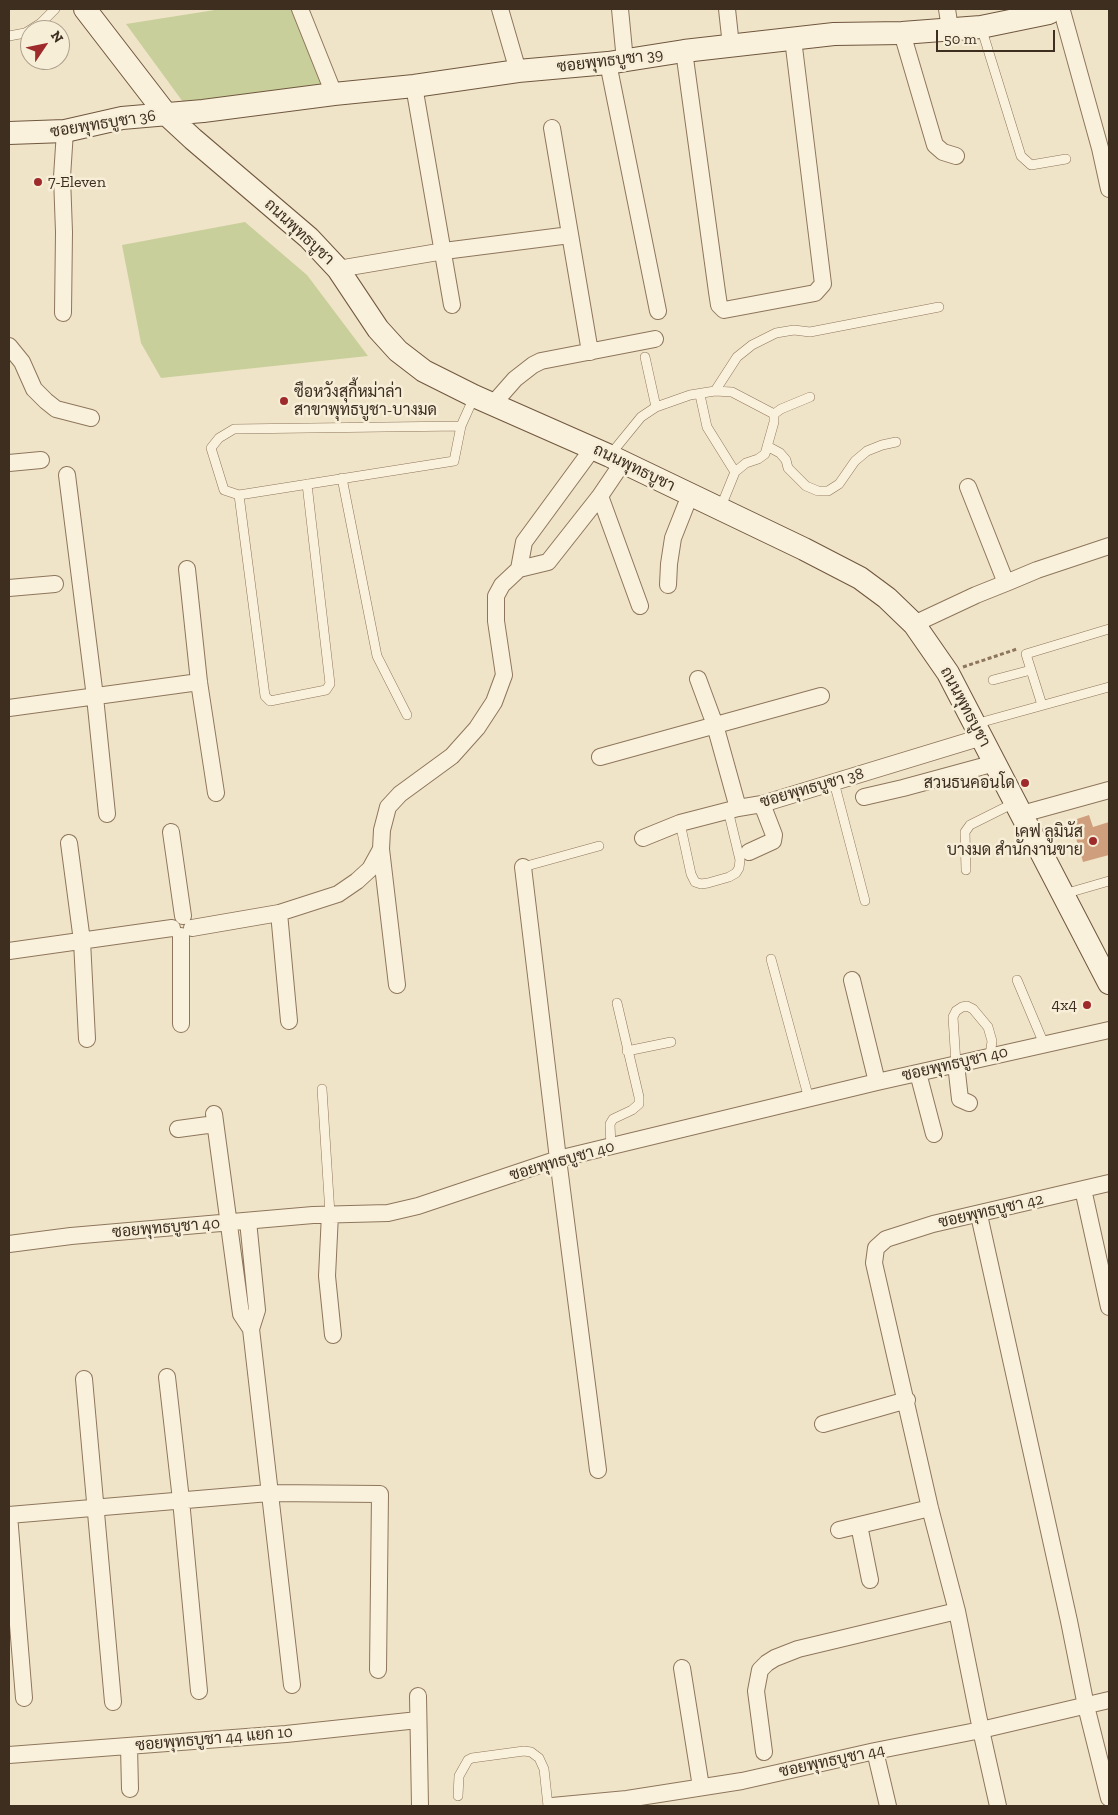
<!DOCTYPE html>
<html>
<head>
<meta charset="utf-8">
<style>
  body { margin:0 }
  #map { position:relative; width:1118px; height:1815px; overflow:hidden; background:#f0e4c8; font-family:"Zilla Slab",serif }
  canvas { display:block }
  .frame { position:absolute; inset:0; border:10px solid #3d2e20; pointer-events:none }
  .north { position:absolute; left:20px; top:20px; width:50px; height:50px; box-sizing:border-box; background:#f7eed8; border:1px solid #ada18e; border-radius:50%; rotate:56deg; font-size:14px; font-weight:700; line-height:20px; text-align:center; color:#3d2e20 }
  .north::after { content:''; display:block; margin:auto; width:18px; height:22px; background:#9e2a2b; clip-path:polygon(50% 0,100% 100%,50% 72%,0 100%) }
  .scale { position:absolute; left:936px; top:30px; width:119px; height:22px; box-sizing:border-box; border:2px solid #3d2e20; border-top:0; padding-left:6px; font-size:15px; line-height:18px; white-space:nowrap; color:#3d2e20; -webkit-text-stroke:4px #f7eed8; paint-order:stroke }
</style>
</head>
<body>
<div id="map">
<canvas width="1118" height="1815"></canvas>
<div class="frame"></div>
<div class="north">N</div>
<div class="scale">50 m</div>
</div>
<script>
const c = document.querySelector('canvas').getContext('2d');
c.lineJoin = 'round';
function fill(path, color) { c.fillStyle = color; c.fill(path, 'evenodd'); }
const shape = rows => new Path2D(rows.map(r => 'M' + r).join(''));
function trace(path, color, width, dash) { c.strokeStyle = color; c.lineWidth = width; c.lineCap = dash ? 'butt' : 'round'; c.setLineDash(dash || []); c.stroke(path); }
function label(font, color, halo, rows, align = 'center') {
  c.font = font + ' "Zilla Slab",Sarabun,serif'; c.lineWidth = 5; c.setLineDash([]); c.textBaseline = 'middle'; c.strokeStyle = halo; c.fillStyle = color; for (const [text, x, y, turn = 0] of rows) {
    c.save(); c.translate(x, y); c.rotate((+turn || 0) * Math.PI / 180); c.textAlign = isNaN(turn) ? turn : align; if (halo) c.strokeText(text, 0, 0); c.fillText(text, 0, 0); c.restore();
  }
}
const green = shape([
  [221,9,292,9,326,90,183,102,126,24],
  [245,222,307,275,368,356,161,378,141,343,122,245]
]);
const building = shape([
  [1089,815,1093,827,1109,822,1109,855,1083,862,1071,821]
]);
const path = shape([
  [963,667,1017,649]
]);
const lane = shape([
  [981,27,1021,156,1031,165,1066,159],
  [30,30,41,23,55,9],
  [9,36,25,33,30,30],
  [645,357,656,407],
  [715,391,737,357,752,345,776,333,794,330,810,332,939,307],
  [700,395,707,427,735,472],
  [461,426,234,429,219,438,211,448,224,490,239,495,454,461,461,426,474,397],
  [767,446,780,453,786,460,788,468,806,486,818,491,828,491,839,484,855,461,867,451,882,445,896,442],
  [610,455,641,417,656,407,690,395,715,391,732,392,774,414],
  [342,478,377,656,407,715],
  [239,495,265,696,270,701,326,690,330,684,307,484],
  [720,509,735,472,746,463,758,459,765,454,774,422,774,414,781,409,810,397],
  [1031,670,1042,705],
  [993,680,1031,670,1026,654,1109,629],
  [975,724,1109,687],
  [834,782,865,901],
  [680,823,691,874,695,882,701,884,708,883,729,877,736,873,739,868,740,860,728,810],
  [523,867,599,846],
  [966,870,965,832,970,825,1016,802],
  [1064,894,1109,881],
  [771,959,809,1099],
  [1017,980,1044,1044],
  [627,1051,671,1042],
  [956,1064,953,1017,956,1011,962,1007,967,1006,973,1009,988,1027,992,1041,990,1056],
  [322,1089,330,1214],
  [611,1147,610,1124,613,1119,632,1110,639,1104,639,1097,617,1003],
  [458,1796,459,1776,468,1760,472,1758,524,1751,531,1752,539,1758,544,1769,548,1806]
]);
const street = shape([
  [300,9,334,94],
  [500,9,518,71],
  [620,9,625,61],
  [727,9,731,46],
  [947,9,950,29],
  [1062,11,1100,148,1109,189],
  [902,33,935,145,943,152,956,156],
  [684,51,717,292,719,305,724,310,815,293,823,284,793,39],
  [608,63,658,311],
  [414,86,452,305],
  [552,128,590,352],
  [338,269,444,251,570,235],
  [63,313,64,232,62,177,65,131],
  [9,346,22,362,34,389,46,401,56,409,91,418],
  [493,404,515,379,533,365,541,361,655,339],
  [9,463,41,460],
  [67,475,95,697,107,814],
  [600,496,640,606],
  [187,569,199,682,216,793],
  [519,569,524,542,593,448],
  [1006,583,1037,570,1109,546],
  [668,585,669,564,673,538,690,495],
  [9,588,55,584],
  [914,624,976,595,1006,583,968,487],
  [698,679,715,725,738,808],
  [9,708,199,682],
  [600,757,821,696],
  [864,797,903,788,995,763],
  [1022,814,1109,790],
  [171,832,183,916],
  [643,838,680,823,738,808,762,804,982,737],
  [69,843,82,941,87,1039],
  [381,849,397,985],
  [749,852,773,841,774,835,762,804],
  [523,867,558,1159,598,1470],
  [279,913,289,1021],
  [192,928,279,913,338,894,357,881,370,869,381,849,382,830,388,807,400,794,452,756,477,728,494,702,504,675,496,621,496,596,502,585,519,569,548,562,600,496,623,462],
  [9,951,172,928],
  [852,980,877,1082],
  [181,1024,181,936],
  [956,1064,960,1099,969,1103],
  [918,1073,934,1134],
  [214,1114,241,1314,251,1329,257,1310,248,1221],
  [178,1129,215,1124],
  [1083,1189,1109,1307],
  [330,1214,327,1276,333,1335],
  [979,1215,1069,1621,1086,1706,1109,1798],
  [9,1244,71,1236,313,1215,388,1213,418,1206,558,1159,877,1082,1109,1030],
  [251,1329,292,1685],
  [167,1377,181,1500,199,1691],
  [84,1379,113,1702],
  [823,1424,907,1400],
  [9,1515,269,1493,380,1494,378,1670],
  [9,1515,24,1698],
  [859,1525,870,1580],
  [839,1530,930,1508],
  [682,1668,701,1787],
  [418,1696,420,1806],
  [129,1746,130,1789],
  [875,1751,888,1806],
  [764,1752,756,1691,760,1670,767,1663,775,1658,798,1649,957,1611],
  [9,1755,286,1734,418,1720],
  [552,1806,627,1799,742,1781,875,1751,981,1730,1109,1700],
  [998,1806,981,1730,957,1611,930,1508,874,1263,876,1248,886,1239,933,1224,1109,1183]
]);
const secondary = shape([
  [85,9,166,114,193,139,309,238,338,269,378,329,398,351,424,371,474,396,610,456,804,549,860,578,887,598,914,624,948,673,1109,983],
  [9,133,65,131,122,118,203,111,334,94,414,86,518,71,608,63,684,51,834,34,902,33,981,27,1049,13,1049,9]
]);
const markers = [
  [38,182,5,"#9e2a2b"],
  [284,401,5,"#9e2a2b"],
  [1025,783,5,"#9e2a2b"],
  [1093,841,5,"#9e2a2b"],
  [1087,1005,5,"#9e2a2b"]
];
const streetNames = [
  ["ซอยพุทธบูชา 39",610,61,-7],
  ["ซอยพุทธบูชา 36",103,124,-9],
  ["ถนนพุทธบูชา",299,232,43],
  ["ถนนพุทธบูชา",634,468,26],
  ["ถนนพุทธบูชา",965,707,62],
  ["ซอยพุทธบูชา 38",812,788,-16],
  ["ซอยพุทธบูชา 40",955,1064,-13],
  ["ซอยพุทธบูชา 40",562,1161,-16],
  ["ซอยพุทธบูชา 42",991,1211,-13],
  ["ซอยพุทธบูชา 40",166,1228,-5],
  ["ซอยพุทธบูชา 44 แยก 10",214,1739,-5],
  ["ซอยพุทธบูชา 44",832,1761,-12]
];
const poiNames = [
  ["7-Eleven",48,182,"left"],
  ["ซือหวังสุกี้หม่าล่า",294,392,"left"],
  ["สาขาพุทธบูชา-บางมด",294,410,"left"],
  ["สวนธนคอนโด",1015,783],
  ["เคฟ ลูมินัส",1083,832],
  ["บางมด สำนักงานขาย",1083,850],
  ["4x4",1077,1005]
];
fill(green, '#c9cf9b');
fill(building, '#cf9f7d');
trace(lane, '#8d765c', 10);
trace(street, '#8d765c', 18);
trace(secondary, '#6f573f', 24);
trace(path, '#8d765c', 3, [4, 2.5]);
trace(lane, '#faf1dc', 9);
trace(street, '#faf1dc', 16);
trace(secondary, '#faf1dc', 22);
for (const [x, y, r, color] of markers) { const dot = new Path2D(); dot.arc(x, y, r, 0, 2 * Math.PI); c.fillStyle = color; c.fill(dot); trace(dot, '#f7eed8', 2); }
label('16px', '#3d2e20', '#f7eed8', streetNames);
label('16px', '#3d2e20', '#f7eed8', poiNames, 'right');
</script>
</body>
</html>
